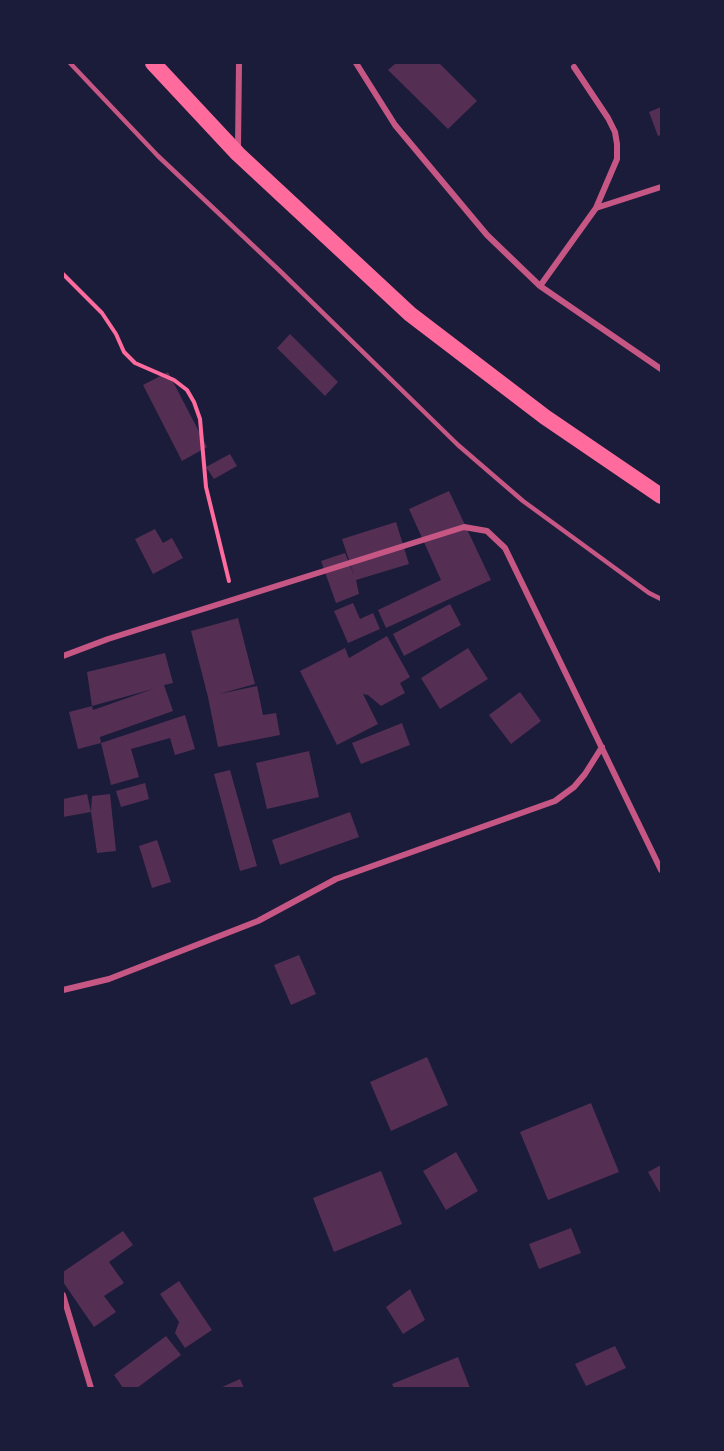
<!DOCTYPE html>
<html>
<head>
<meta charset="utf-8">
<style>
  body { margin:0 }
  #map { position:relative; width:724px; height:1451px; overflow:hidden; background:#1b1b3a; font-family:Merriweather,serif }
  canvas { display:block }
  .frame { position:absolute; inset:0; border:64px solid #1b1b3a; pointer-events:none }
</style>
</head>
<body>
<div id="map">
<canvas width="724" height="1451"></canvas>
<div class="frame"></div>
</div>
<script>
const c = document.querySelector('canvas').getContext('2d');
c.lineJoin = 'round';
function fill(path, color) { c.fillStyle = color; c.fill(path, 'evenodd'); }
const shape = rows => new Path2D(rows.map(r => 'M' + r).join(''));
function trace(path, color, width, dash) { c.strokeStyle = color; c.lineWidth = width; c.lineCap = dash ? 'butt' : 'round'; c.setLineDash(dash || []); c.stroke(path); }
const building = shape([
  [396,63,439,63,477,101,448,129,388,70],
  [661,107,661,135,658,136,649,112],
  [290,334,338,382,325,396,277,348],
  [168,372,207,447,182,461,143,385],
  [230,454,237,466,214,479,206,467],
  [449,491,491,580,386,628,378,610,441,580,409,509],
  [396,522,409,564,356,580,359,594,336,603,321,561,345,553,354,575,342,539],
  [155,529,163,543,172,538,183,558,153,574,135,539],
  [353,603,360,619,373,613,380,629,348,643,334,611],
  [450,604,461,625,404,656,393,634],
  [238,618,255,684,219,694,257,686,263,715,276,713,280,735,218,747,208,697,191,631],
  [387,636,410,677,400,683,405,693,381,706,368,695,363,694,378,724,337,745,300,671,345,648,349,658],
  [468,648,488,679,440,709,421,678],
  [165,653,173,683,164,685,173,711,100,737,101,743,185,715,195,749,175,755,170,738,131,749,139,777,111,785,101,743,78,749,69,712,92,706,93,710,153,689,92,706,87,672],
  [520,692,541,721,511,744,489,715],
  [402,723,410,745,361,764,352,743],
  [309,751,319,797,267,809,256,763],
  [230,770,257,866,240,871,214,774],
  [145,783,149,799,121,807,116,791],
  [87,794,91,812,63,817,63,799],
  [110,794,116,851,97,853,91,812,92,796],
  [350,812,359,837,280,865,272,840],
  [157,840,171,882,152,888,139,846],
  [299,955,316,994,291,1005,274,965],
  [427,1057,448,1105,391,1131,370,1082],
  [591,1103,619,1172,548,1200,520,1132],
  [456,1152,478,1191,446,1210,423,1171],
  [661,1165,661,1195,648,1172],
  [381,1171,402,1224,334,1252,313,1198],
  [571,1228,581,1253,539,1269,529,1244],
  [123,1231,133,1245,109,1262,124,1283,104,1296,116,1312,94,1327,63,1282,63,1272],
  [179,1281,212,1330,185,1348,175,1333,179,1322,160,1294],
  [410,1289,425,1320,403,1334,386,1307],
  [166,1336,181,1355,137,1388,123,1388,114,1375],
  [615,1346,626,1368,586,1386,575,1364],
  [458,1357,470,1388,394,1388,392,1384],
  [240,1379,244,1388,220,1388]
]);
const path = shape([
  [63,274,102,313,116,334,124,352,135,363,174,380,187,390,194,402,200,419,206,487,229,581]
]);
const service = shape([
  [70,63,158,156,281,272,458,445,523,501,649,593,661,599]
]);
const minor = shape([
  [356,63,395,125,487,235,540,286,661,369],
  [238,147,239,63],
  [596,208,661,187],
  [540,286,596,208,617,159,617,144,615,132,608,118,574,67],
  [63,656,108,639,464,527,487,531,505,548,661,870],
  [63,990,109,979,258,921,336,879,555,801,574,787,585,774,602,747],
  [63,1295,91,1388]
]);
const trunk = shape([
  [153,63,238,154,410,314,545,417,661,496]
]);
fill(building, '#542f53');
trace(path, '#ff6b9d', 4);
trace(service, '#c65784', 4.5);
trace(minor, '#c65784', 6);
trace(trunk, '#ff6b9d', 16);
</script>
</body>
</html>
